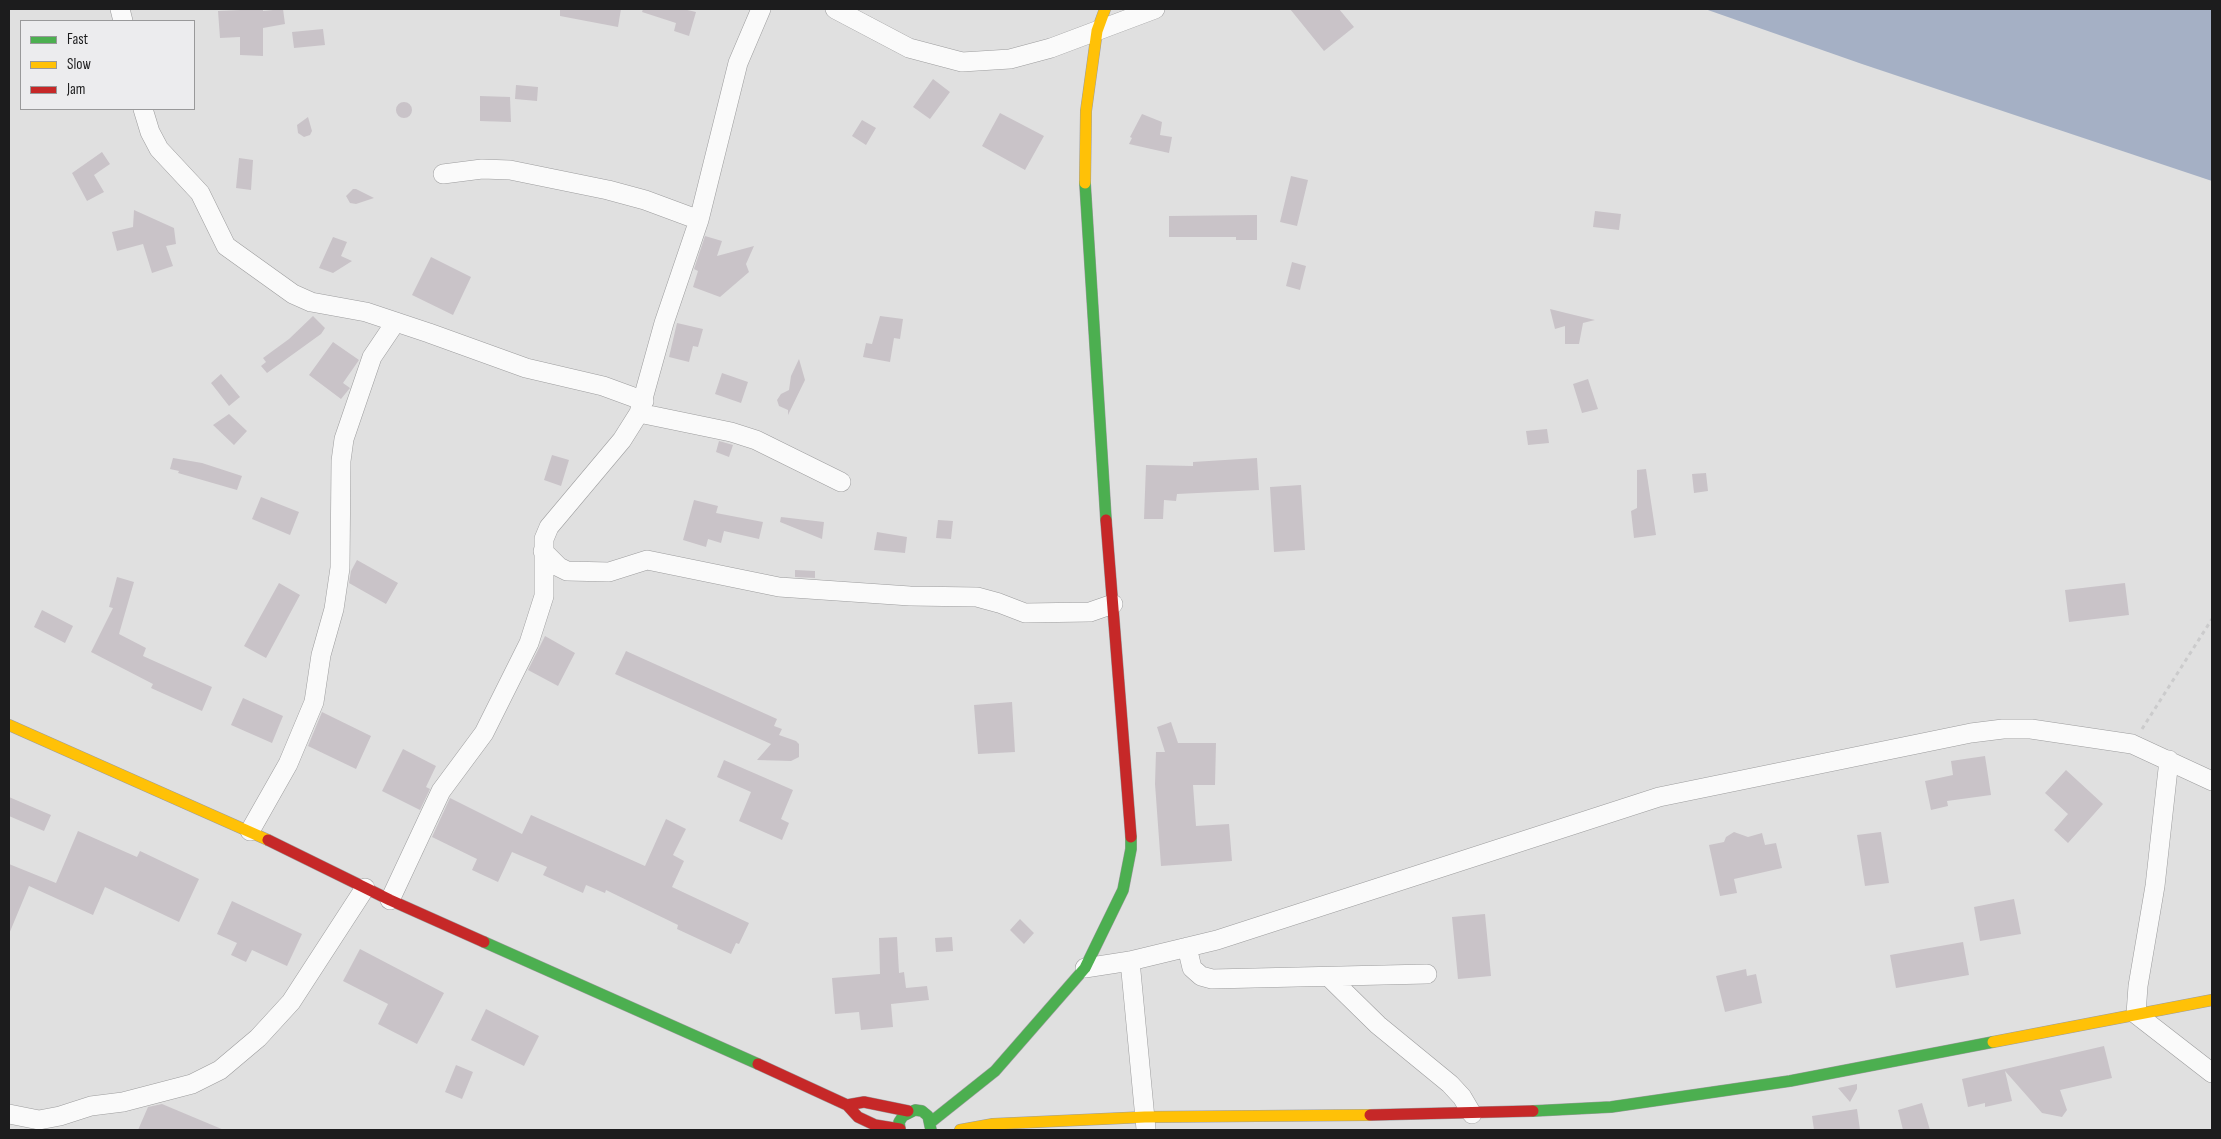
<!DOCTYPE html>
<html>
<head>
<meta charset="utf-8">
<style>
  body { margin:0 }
  #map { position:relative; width:2221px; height:1139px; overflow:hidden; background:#e0e0e0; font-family:"Sofia Sans Condensed",sans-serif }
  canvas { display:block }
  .frame { position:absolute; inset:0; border:10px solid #1c1c1d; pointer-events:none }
  .legend { position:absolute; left:20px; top:20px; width:175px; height:90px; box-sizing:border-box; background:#ececee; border:1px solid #99999a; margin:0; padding:6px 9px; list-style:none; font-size:15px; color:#1c1c1d }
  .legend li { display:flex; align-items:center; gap:10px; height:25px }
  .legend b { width:25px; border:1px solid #99999a }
</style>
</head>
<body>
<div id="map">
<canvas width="2221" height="1139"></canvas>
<div class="frame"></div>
<ul class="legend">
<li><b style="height:6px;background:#4caf50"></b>Fast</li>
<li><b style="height:6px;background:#ffc107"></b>Slow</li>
<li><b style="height:6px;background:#c62828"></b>Jam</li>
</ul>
</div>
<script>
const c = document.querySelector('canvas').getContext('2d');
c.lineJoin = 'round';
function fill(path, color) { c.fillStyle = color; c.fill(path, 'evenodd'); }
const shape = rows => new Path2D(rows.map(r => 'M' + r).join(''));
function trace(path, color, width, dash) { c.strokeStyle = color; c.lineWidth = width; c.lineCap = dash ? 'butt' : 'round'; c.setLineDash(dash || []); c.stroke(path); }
const water = shape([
  [1705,9,2212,9,2212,181,1862,64]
]);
const building = shape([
  [263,9,263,11,283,9,285,24,263,28,263,56,240,55,240,37,220,38,218,11],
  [560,9,621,9,618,27,560,16],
  [643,9,683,9,696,12,689,36,674,31,676,23,642,12],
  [1290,9,1339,9,1354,27,1324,51],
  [323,29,325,45,294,48,292,32],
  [933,79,950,92,930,119,913,107],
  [516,85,538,87,537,101,515,99],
  [480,96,510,97,511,122,480,121],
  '396 110a8 8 0 1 1 16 0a8 8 0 1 1-16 0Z',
  [1000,113,1044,136,1025,170,982,146],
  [1142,114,1162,122,1160,135,1172,137,1169,153,1129,144,1132,138,1130,137],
  [308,117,312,131,310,135,304,137,298,133,297,125],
  [862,120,876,128,866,145,852,136],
  [102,152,110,164,94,175,104,192,87,201,72,173],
  [239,158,253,160,251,190,236,188],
  [1291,176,1308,180,1297,226,1280,222],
  [353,189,356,189,374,198,356,204,350,203,346,196],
  [134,210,174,228,176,244,166,246,173,266,152,273,143,244,117,251,112,232,133,227],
  [1595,211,1621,214,1619,230,1593,227],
  [1257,215,1257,240,1236,240,1236,237,1169,237,1169,216],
  [705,236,722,241,717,256,754,246,746,264,749,272,720,297,693,287,698,271,694,269],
  [333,237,347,242,341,256,352,261,333,273,319,268],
  [431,257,471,277,453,315,412,295],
  [1292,262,1306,266,1300,290,1286,286],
  [1550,309,1566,313,1595,320,1583,323,1579,344,1565,344,1565,326,1555,329],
  [313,316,325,328,321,334,267,373,261,366,266,362,263,358,289,339],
  [880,316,903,319,900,339,894,338,890,362,863,357,866,343,872,344],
  [677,323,703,329,698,347,693,346,689,362,669,357],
  [333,342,359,360,343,383,350,388,341,399,309,375],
  [799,359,805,380,788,415,788,410,779,406,777,400,781,394,789,390,791,376],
  [722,373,748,382,741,403,715,394],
  [221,374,240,397,229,406,211,383],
  [1588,379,1598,409,1582,413,1573,384],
  [229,414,247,431,234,445,213,425],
  [1547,429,1549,443,1528,445,1526,431],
  [719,441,733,445,729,457,716,452],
  [552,455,569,460,561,486,544,480],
  [173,458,202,463,242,476,237,490,178,473,179,471,170,469],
  [1257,458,1259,490,1177,494,1176,501,1164,500,1163,519,1144,519,1146,465,1193,466,1193,462],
  [1646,469,1656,535,1634,538,1631,511,1637,508,1637,470],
  [1706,473,1708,491,1694,493,1692,474],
  [1301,485,1305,550,1274,552,1270,487],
  [261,497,299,512,290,535,252,519],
  [694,500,718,506,716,513,763,522,759,539,724,531,721,543,708,539,706,547,683,540],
  [781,517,824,522,822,539,780,522],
  [938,520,953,521,951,539,936,538],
  [877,532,907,537,905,553,874,550],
  [357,560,398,583,386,604,349,583,351,571],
  [795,570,815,571,815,578,795,577],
  [117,577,134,582,119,634,146,648,143,656,212,687,202,711,151,688,153,684,91,652,113,608,109,607],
  [279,583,300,595,266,658,244,646],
  [2125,583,2129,615,2069,622,2065,590],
  [42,610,73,626,65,643,34,627],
  [545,636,575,653,558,686,528,670],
  [626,651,777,719,774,726,782,729,779,735,796,741,799,744,799,757,791,761,757,760,771,744,615,674],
  [243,698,283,716,272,743,231,725],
  [1012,702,1015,752,978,754,974,705],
  [322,712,371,736,356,769,308,746],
  [1171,722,1178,743,1216,743,1215,785,1193,785,1196,826,1229,824,1232,861,1161,866,1155,784,1156,752,1165,752,1157,727],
  [403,749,436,766,426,787,430,789,420,810,382,791],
  [1985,756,1991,795,1947,801,1948,806,1931,810,1925,781,1953,775,1951,761],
  [724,760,793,790,781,819,789,823,782,840,739,821,751,792,717,777],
  [2066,770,2103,804,2068,843,2054,830,2068,814,2045,793],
  [9,797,51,815,44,831,9,816],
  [450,798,522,834,531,815,645,866,666,819,686,829,673,855,684,861,672,887,749,923,739,944,736,943,731,954,677,929,678,925,606,890,605,893,586,885,583,893,543,875,547,867,512,852,498,882,472,870,477,859,432,837],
  [78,831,137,857,140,851,199,879,179,922,105,887,93,915,29,886,9,934,9,864,56,883],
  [1734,832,1748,837,1762,833,1765,845,1776,843,1782,868,1734,879,1737,893,1720,896,1709,845,1724,842,1726,837],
  [1881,832,1889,883,1865,886,1857,835],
  [2014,899,2021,934,1980,941,1974,907],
  [232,901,302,934,287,966,252,950,246,962,231,955,237,943,217,934],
  [1485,914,1491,976,1458,979,1452,917],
  [1020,919,1034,933,1024,944,1010,930],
  [897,937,899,973,904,972,906,988,927,986,929,1000,891,1004,893,1027,861,1030,859,1012,835,1014,832,978,880,974,879,938],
  [952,937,953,951,936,952,935,938],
  [1963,942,1969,975,1896,988,1890,955],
  [360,949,444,993,417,1044,378,1024,388,1004,343,981],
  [1746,969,1747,976,1756,974,1762,1003,1725,1012,1716,976],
  [486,1009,539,1036,524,1066,471,1040],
  [2104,1046,2112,1078,2060,1090,2067,1110,2062,1117,2042,1113,2005,1071,2012,1101,1985,1107,1985,1103,1968,1107,1962,1079],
  [456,1065,473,1072,462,1099,445,1092],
  [1857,1084,1857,1089,1850,1102,1838,1088],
  [1922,1103,1930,1130,1903,1130,1898,1110],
  [162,1104,224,1130,138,1130,148,1107],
  [1857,1109,1860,1130,1814,1130,1812,1116]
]);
const path = shape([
  [2142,729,2212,619]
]);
const street = shape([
  [120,9,123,21],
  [835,9,909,48,962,62,1010,59,1051,48,1155,9],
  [143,109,150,132,159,149,200,193,226,246,293,294,311,302,366,312,429,333,526,368,603,386,644,401],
  [443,174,482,169,510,170,608,190,645,200,699,220],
  [639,413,731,432,756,440,841,482],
  [543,551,559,567,567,571,609,572,647,560,779,587,910,596,977,597,999,603,1025,613,1090,612,1113,604],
  [2169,760,2155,886,2138,986,2136,1014,2212,1073],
  [250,831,288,764,314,702,321,655,334,609,340,568,341,461,344,439,372,357,395,323],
  [390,900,441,791,484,733,529,643,544,596,544,539,549,527,622,440,639,413,664,323,699,220,738,63,761,9],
  [1187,947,1192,968,1201,976,1212,979,1427,974],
  [1130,961,1146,1129],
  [1085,968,1130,961,1217,940,1659,797,1971,733,2003,729,2031,729,2132,744,2212,781],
  [1330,978,1378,1025,1450,1084,1462,1097,1472,1114],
  [9,1114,39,1120,60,1116,91,1106,123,1102,192,1084,220,1070,258,1038,291,1002,365,888]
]);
const fast = shape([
  [1085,183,1106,520],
  [484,942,758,1064],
  [1533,1111,1611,1107,1790,1081,1993,1042],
  [931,1122,995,1071,1085,968,1123,890,1131,849,1131,837],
  [900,1130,899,1122,903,1116,915,1110,922,1111,928,1116,931,1130]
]);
const slow = shape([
  [1085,183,1086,111,1097,31,1105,9],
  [9,725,268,840],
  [1993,1042,2212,1000],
  [960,1130,993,1124,1145,1117,1370,1115]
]);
const jam = shape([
  [1106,520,1131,837],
  [268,840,390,900,484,942],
  [758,1064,847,1105,858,1117,875,1125,900,1129],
  [847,1105,864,1102,908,1111],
  [1370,1115,1533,1111]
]);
fill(water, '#a5b0c5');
fill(building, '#c9c3c8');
trace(street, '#9c9c9d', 20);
trace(fast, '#9c9c9d', 12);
trace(slow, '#9c9c9d', 12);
trace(jam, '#9c9c9d', 12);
trace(path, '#cbcbcc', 3, [4, 4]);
trace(street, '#fafafa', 19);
trace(fast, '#4caf50', 11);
trace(slow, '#ffc107', 11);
trace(jam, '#c62828', 11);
</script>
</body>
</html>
